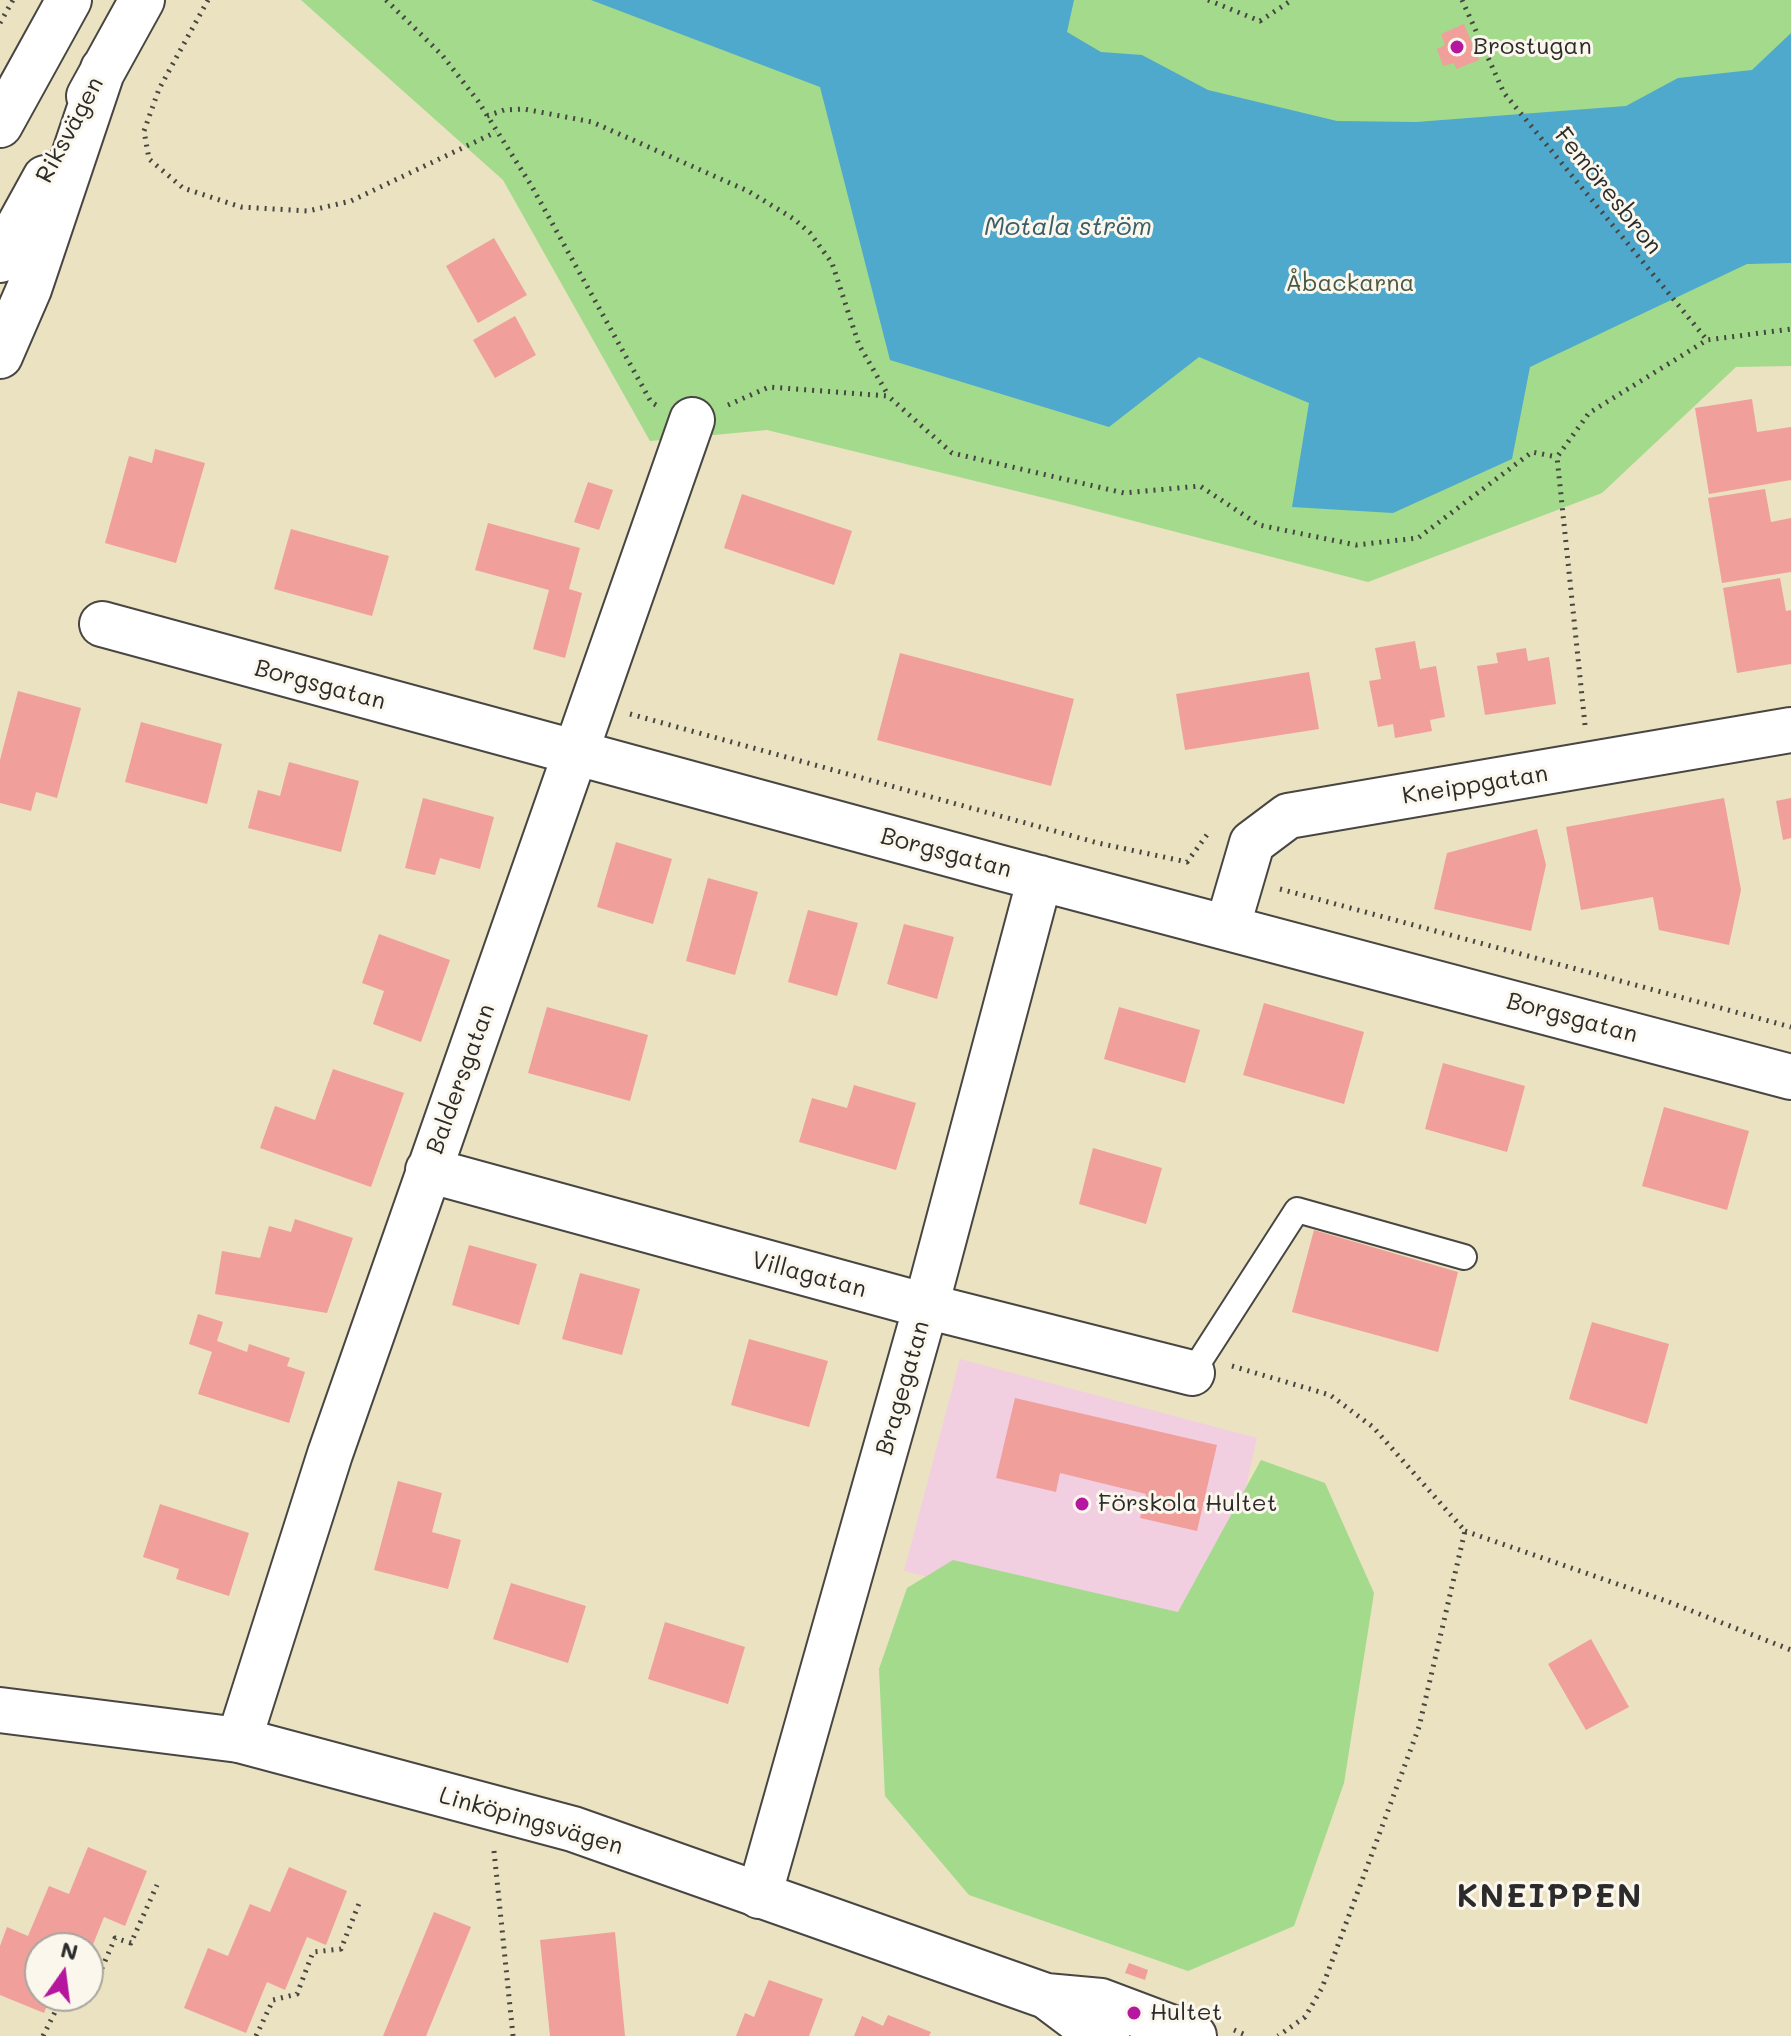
<!DOCTYPE html>
<html>
<head>
<meta charset="utf-8">
<style>
  body { margin:0 }
  #map { position:relative; width:1791px; height:2036px; overflow:hidden; background:#eae2c1; font-family:Mali,sans-serif }
  canvas { display:block }
  .north { position:absolute; left:24px; top:1932px; width:80px; height:80px; box-sizing:border-box; background:#fbf7ec; border:2px solid #a8a59f; border-radius:50%; rotate:14deg; font-size:22px; font-weight:700; line-height:32px; text-align:center; color:#2b2b2b }
  .north::after { content:''; display:block; margin:auto; width:28px; height:36px; background:#b5179e; clip-path:polygon(50% 0,100% 100%,50% 72%,0 100%) }
</style>
</head>
<body>
<div id="map">
<canvas width="1791" height="2036"></canvas>
<div class="north">N</div>
</div>
<script>
const c = document.querySelector('canvas').getContext('2d');
c.lineJoin = 'round';
function fill(path, color) { c.fillStyle = color; c.fill(path, 'evenodd'); }
const shape = rows => new Path2D(rows.map(r => 'M' + r).join(''));
function trace(path, color, width, dash) { c.strokeStyle = color; c.lineWidth = width; c.lineCap = dash ? 'butt' : 'round'; c.setLineDash(dash || []); c.stroke(path); }
function label(font, color, halo, rows, align = 'center') {
  c.font = font + ' Mali,sans-serif'; c.lineWidth = 6; c.setLineDash([]); c.textBaseline = 'middle'; c.strokeStyle = halo; c.fillStyle = color; for (const [text, x, y, turn = 0] of rows) {
    c.save(); c.translate(x, y); c.rotate((+turn || 0) * Math.PI / 180); c.textAlign = isNaN(turn) ? turn : align; if (halo) c.strokeText(text, 0, 0); c.fillText(text, 0, 0); c.restore();
  }
}
const built = shape([
  [960,1359,1257,1438,1210,1646,904,1571]
]);
const green = shape([
  [301,0,1791,0,1791,366,1736,367,1602,493,1368,582,1065,503,767,430,650,441,503,180],
  [1261,1460,1325,1483,1374,1593,1344,1783,1294,1926,1188,1971,969,1895,885,1796,879,1669,907,1588,953,1560,1178,1612]
]);
const water = shape([
  [591,0,1074,0,1067,32,1101,52,1142,55,1208,90,1337,121,1416,122,1626,106,1678,78,1752,70,1791,33,1791,263,1747,264,1530,367,1512,459,1393,513,1292,507,1309,403,1199,357,1109,427,890,360,820,87]
]);
const building = shape([
  [1464,24,1479,60,1456,69,1454,63,1443,66,1437,49,1445,45,1441,34],
  [494,238,527,295,478,323,446,266],
  [515,316,536,355,495,378,473,340],
  [1752,399,1757,432,1791,427,1791,480,1709,494,1695,408],
  [155,449,205,463,176,563,105,543,129,456,152,463],
  [588,482,613,490,599,530,574,522],
  [1765,489,1771,522,1791,518,1791,572,1722,583,1708,498],
  [742,494,852,531,834,585,724,548],
  [488,523,580,548,569,589,582,593,565,658,533,649,549,590,475,570],
  [291,529,389,556,372,616,274,589],
  [1780,578,1786,611,1791,610,1791,664,1737,673,1723,588],
  [1415,641,1420,669,1436,666,1445,717,1430,720,1432,731,1395,738,1393,724,1378,727,1369,681,1381,679,1375,648],
  [1526,648,1528,661,1549,657,1556,704,1485,715,1477,666,1498,663,1496,653],
  [900,653,1074,699,1051,786,877,740],
  [1309,672,1319,729,1185,750,1176,694],
  [18,691,81,708,57,798,36,792,31,811,0,803,0,760],
  [141,722,222,744,207,804,125,782],
  [289,762,359,781,341,852,248,828,258,790,280,796],
  [423,798,494,817,480,869,440,858,435,875,405,868],
  [1724,798,1741,890,1729,945,1659,930,1653,897,1581,910,1566,827],
  [1791,798,1791,838,1783,840,1776,801],
  [1537,829,1546,865,1531,931,1434,909,1447,853],
  [616,842,672,859,653,924,597,907],
  [708,878,758,892,735,975,686,961],
  [808,910,858,923,837,996,788,982],
  [904,924,954,937,937,999,887,984],
  [379,934,450,960,421,1042,373,1024,384,991,362,983],
  [1264,1003,1364,1032,1344,1104,1243,1075],
  [547,1007,648,1035,630,1101,528,1073],
  [1119,1007,1200,1030,1185,1083,1104,1059],
  [1443,1063,1525,1086,1507,1152,1425,1129],
  [333,1069,404,1093,371,1187,260,1148,275,1106,315,1120],
  [854,1085,916,1103,896,1170,799,1142,812,1098,847,1108],
  [1664,1107,1749,1131,1727,1210,1642,1186],
  [1093,1148,1162,1168,1146,1224,1079,1204],
  [295,1219,353,1238,327,1313,215,1294,222,1251,260,1258,269,1226,291,1232],
  [1314,1230,1458,1272,1438,1352,1292,1312],
  [469,1245,537,1264,519,1325,452,1305],
  [580,1273,640,1289,622,1355,562,1339],
  [198,1314,223,1322,217,1341,247,1352,249,1344,290,1358,287,1366,305,1372,289,1423,198,1394,212,1352,189,1344],
  [1592,1322,1669,1344,1647,1424,1569,1399],
  [749,1339,828,1361,809,1427,731,1405],
  [1015,1398,1217,1445,1197,1531,1140,1518,1146,1494,1060,1473,1056,1492,996,1478],
  [398,1481,442,1493,432,1532,461,1540,448,1589,374,1570],
  [160,1504,249,1533,229,1596,176,1579,179,1569,143,1557],
  [511,1583,586,1606,568,1663,493,1639],
  [665,1622,745,1647,728,1704,648,1679],
  [1591,1639,1629,1707,1586,1730,1548,1664],
  [88,1847,147,1871,125,1926,104,1917,88,1957,88,1948,40,1948,40,1996,51,1996,44,2013,0,1995,0,1946,7,1927,28,1936,49,1886,69,1894],
  [289,1867,347,1891,326,1945,307,1937,285,1990,267,1982,246,2033,184,2008,208,1948,228,1956,250,1904,270,1912],
  [434,1912,471,1927,426,2036,383,2036],
  [615,1932,625,2036,550,2036,540,1940],
  [1129,1963,1148,1970,1145,1980,1125,1973],
  [769,1980,823,1999,809,2036,736,2036,745,2013,754,2017],
  [888,2015,931,2032,929,2036,854,2036,862,2016,883,2026]
]);
const path = shape([
  [208,0,159,89,144,131,149,159,183,188,241,207,308,211,351,201,496,132],
  [386,0,442,55,478,101,531,185,651,402,656,405],
  [1208,0,1260,21,1292,0],
  [1462,0,1504,93,1707,340],
  [0,23,13,0],
  [487,116,504,110,524,109,592,122,748,191,794,219,810,233,832,263,859,345,888,395],
  [728,405,769,387,888,396,952,453,1124,493,1200,486,1259,525,1356,545,1418,538,1532,452,1557,457],
  [630,714,1098,843,1187,862,1209,832],
  [1585,725,1557,457,1589,413,1707,340,1791,329],
  [1280,889,1791,1027],
  [1232,1366,1330,1395,1373,1427,1465,1531,1419,1727,1322,1988,1305,2017,1278,2036],
  [1465,1531,1669,1602,1791,1650],
  [494,1851,513,2036],
  [88,1983,95,1984,115,1938,131,1943,157,1885],
  [1234,2030,1248,2036],
  [43,2036,63,1996],
  [256,2036,273,2000,297,1994,313,1952,341,1949,360,1901]
]);
const lane = shape([
  [1192,1373,1297,1210,1464,1257]
]);
const street = shape([
  [102,624,1001,868,1791,1077],
  [1228,925,1252,843,1288,816,1791,730],
  [428,1170,926,1306,1192,1373],
  [239,1740,330,1454,692,420],
  [759,1896,926,1306,1040,878]
]);
const secondary = shape([
  [0,1710,239,1740,573,1829,1046,1996,1101,2001,1194,2036],
  [1046,1996,1090,2029,1107,2036]
]);
const highway = shape([
  [89,96,142,0],
  [0,125,69,0],
  [0,260,45,178],
  [0,356,29,289,103,69]
]);
const markers = [
  [1457,47,8,"#b5179e"],
  [1082,1504,8,"#b5179e"],
  [1134,2013,8,"#b5179e"]
];
const poiNames = [
  ["Brostugan",1473,47],
  ["Förskola Hultet",1098,1504],
  ["Hultet",1150,2013]
];
const streetNames = [
  ["Riksvägen",70,130,-62],
  ["Femöresbron",1608,191,51],
  ["Borgsgatan",320,685,15],
  ["Kneippgatan",1475,785,-9],
  ["Borgsgatan",946,853,15],
  ["Borgsgatan",1572,1018,15],
  ["Baldersgatan",461,1079,-70],
  ["Villagatan",809,1275,15],
  ["Bragegatan",903,1388,-74],
  ["Linköpingsvägen",531,1821,16]
];
const parkNames = [
  ["Åbackarna",1350,284]
];
const waterNames = [
  ["Motala ström",1068,227]
];
const districtNames = [
  ["KNEIPPEN",1550,1897]
];
fill(built, '#f2cfe0');
fill(green, '#a3da8c');
fill(water, '#4ea9cc');
fill(building, '#f19f9b');
trace(lane, '#484642', 28);
trace(street, '#484642', 48);
trace(secondary, '#484642', 48);
trace(highway, '#484642', 48);
trace(path, '#484642', 5, [2, 6]);
trace(lane, '#fff', 24);
trace(street, '#fff', 44);
trace(secondary, '#fff', 44);
trace(highway, '#fff', 44);
for (const [x, y, r, color] of markers) { const dot = new Path2D(); dot.arc(x, y, r, 0, 2 * Math.PI); c.fillStyle = color; c.fill(dot); trace(dot, '#fbf7ec', 3); }
label('24px', '#2b2b2b', '#fbf7ec', poiNames, 'left');
label('24px', '#2b2b2b', '#fbf7ec', streetNames);
label('24px', '#495743', '#fbf7ec', parkNames);
label('italic 26px', '#395d6b', '#fbf7ec', waterNames);
c.letterSpacing = '2px';
label('bold 32px', '#2b2b2b', '#fbf7ec', districtNames);
c.letterSpacing = '0px';
</script>
</body>
</html>
